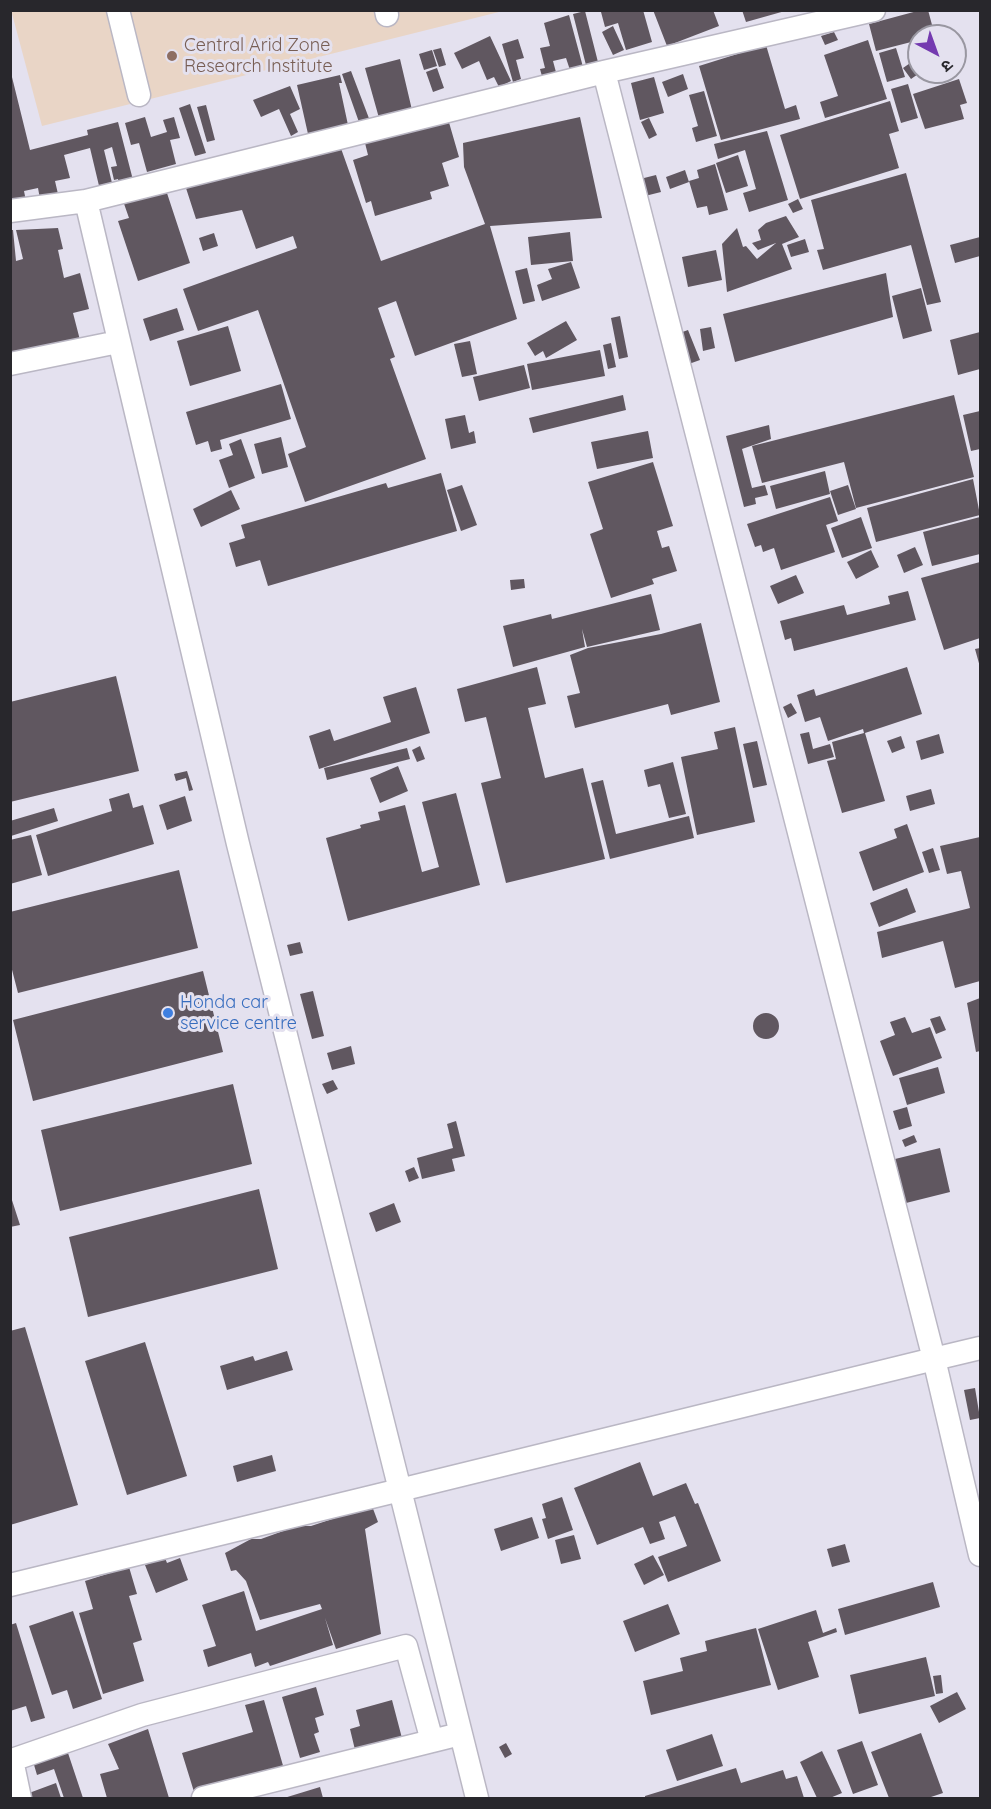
<!DOCTYPE html>
<html>
<head>
<meta charset="utf-8">
<style>
  body { margin:0 }
  #map { position:relative; width:991px; height:1809px; overflow:hidden; background:#e4e1ef; font-family:Quicksand,"Noto Sans Devanagari",sans-serif }
  canvas { display:block }
  .frame { position:absolute; inset:0; border:12px solid #28272c; pointer-events:none }
  .north { position:absolute; left:907px; top:24px; width:60px; height:60px; box-sizing:border-box; background:#e4e1ef; border:2px solid #9997a1; border-radius:50%; rotate:139deg; font-size:16px; font-weight:700; line-height:24px; text-align:center; color:#28272c }
  .north::after { content:''; display:block; margin:auto; width:21px; height:27px; background:#743ab0; clip-path:polygon(50% 0,100% 100%,50% 72%,0 100%) }
</style>
</head>
<body>
<div id="map">
<canvas width="991" height="1809"></canvas>
<div class="frame"></div>
<div class="north">उ</div>
</div>
<script>
const c = document.querySelector('canvas').getContext('2d');
c.lineJoin = 'round';
function fill(path, color) { c.fillStyle = color; c.fill(path, 'evenodd'); }
const shape = rows => new Path2D(rows.map(r => 'M' + r).join(''));
function trace(path, color, width, dash) { c.strokeStyle = color; c.lineWidth = width; c.lineCap = dash ? 'butt' : 'round'; c.setLineDash(dash || []); c.stroke(path); }
function label(font, color, halo, rows, align = 'center') {
  c.font = font + ' Quicksand,sans-serif'; c.lineWidth = 6; c.setLineDash([]); c.textBaseline = 'middle'; c.strokeStyle = halo; c.fillStyle = color; for (const [text, x, y, turn = 0] of rows) {
    c.save(); c.translate(x, y); c.rotate((+turn || 0) * Math.PI / 180); c.textAlign = isNaN(turn) ? turn : align; if (halo) c.strokeText(text, 0, 0); c.fillText(text, 0, 0); c.restore();
  }
}
const education = shape([
  [11,10,503,11,42,126]
]);
const building = shape([
  [643,10,652,42,626,50,618,23,605,27,601,12],
  [653,10,713,10,719,26,667,46],
  [742,10,785,10,785,11,746,22],
  [921,10,928,10,935,36,919,36,919,40,876,51,869,24],
  [585,11,599,66,587,69,573,14],
  [569,15,583,67,570,70,566,58,553,61,557,76,543,80,540,69,545,68,540,48,550,46,544,23],
  [613,26,624,50,613,55,602,32],
  [834,32,838,40,825,45,821,36],
  [490,36,511,81,499,87,494,77,487,80,479,61,462,69,454,53],
  [518,39,524,58,516,60,521,79,513,82,502,44],
  [868,40,887,99,825,118,820,102,838,96,824,55],
  [766,45,785,109,796,105,800,119,721,140,699,66],
  [441,48,446,65,439,67,433,50],
  [896,48,905,77,887,82,879,53],
  [432,50,437,66,424,70,419,54],
  [400,59,412,110,379,118,365,68],
  [916,59,919,72,921,72,911,79,903,68],
  [437,68,444,88,433,92,426,72],
  [10,69,30,150,88,135,87,130,118,122,133,180,119,184,118,179,114,180,111,167,117,166,112,147,104,150,113,187,100,190,90,148,64,155,70,178,55,181,58,194,40,199,38,188,24,191,26,201,10,205],
  [351,71,370,121,360,125,342,74],
  [683,74,688,89,668,97,662,82],
  [340,75,342,83,339,83,348,125,308,134,297,85],
  [654,77,664,113,640,120,631,83],
  [959,79,967,103,960,105,964,119,925,129,913,94],
  [908,84,918,118,901,123,891,89],
  [290,86,300,109,290,114,298,132,291,136,279,109,261,117,253,100],
  [704,91,717,136,696,142,692,128,698,126,689,95],
  [890,101,899,131,889,134,899,168,800,199,780,135],
  [190,104,206,153,195,156,179,108],
  [206,105,215,140,207,142,197,107],
  [145,117,151,137,167,132,163,120,174,117,180,138,170,140,176,164,147,172,139,143,131,145,125,123],
  [580,117,602,218,490,226,517,319,415,356,396,301,378,308,395,357,390,359,426,459,305,502,288,454,306,447,258,310,198,331,183,289,297,248,293,236,256,249,242,210,196,219,185,185,338,140,381,261,485,224,464,167,463,143],
  [649,118,657,135,649,139,641,122],
  [448,119,459,157,442,163,449,186,430,192,432,199,375,216,371,201,366,203,353,160,368,155,365,143],
  [767,131,788,200,749,212,743,193,756,189,745,150,718,159,714,144],
  [738,155,748,186,726,193,716,163],
  [715,164,728,210,709,215,707,206,697,208,689,181,699,178,697,170],
  [685,170,689,182,670,189,666,177],
  [906,173,941,302,927,305,911,245,823,270,817,250,824,249,811,200],
  [656,175,661,192,645,196,640,179],
  [164,184,190,263,138,281,118,221,129,218,122,198],
  [798,199,803,209,793,213,788,204],
  [786,216,799,237,782,244,792,269,727,292,722,244,737,228,743,247,746,246,757,259,776,243,758,250,752,243,761,240,758,230,766,223],
  [58,228,63,249,58,250,64,278,80,273,89,309,73,313,81,344,41,354,39,346,10,354,10,230,13,230,16,261,23,259,16,230],
  [570,232,573,261,531,265,528,237],
  [214,233,218,246,203,251,199,238],
  [980,237,980,256,955,263,950,245],
  [805,239,809,252,791,257,787,245],
  [716,250,722,280,688,287,682,257],
  [571,262,580,288,542,301,537,285,552,279,548,269],
  [527,268,535,301,523,304,515,271],
  [886,273,893,317,735,362,723,314],
  [921,288,932,331,903,339,892,296],
  [177,308,184,330,150,341,143,319],
  [620,316,628,357,619,359,611,318],
  [566,321,577,340,546,358,543,351,535,356,527,343],
  [228,326,241,371,190,386,177,341],
  [711,327,715,348,703,351,700,329],
  [688,330,700,360,686,365,674,335],
  [980,332,980,369,958,375,950,340],
  [470,341,477,374,462,377,454,344],
  [611,343,616,367,608,369,603,345],
  [600,350,605,376,532,390,527,364],
  [524,365,530,388,479,401,473,377],
  [281,384,291,419,220,440,222,449,211,452,208,441,196,445,186,412],
  [623,395,626,410,533,433,529,418],
  [954,395,974,477,856,508,844,462,762,483,752,446],
  [980,411,980,449,971,451,963,415],
  [465,415,469,433,474,431,476,443,451,449,445,419],
  [769,425,771,439,742,449,752,488,765,485,768,495,755,498,756,504,744,507,726,436],
  [648,431,653,458,597,469,591,442],
  [281,437,288,467,262,474,254,444],
  [241,439,255,478,229,488,219,460,233,455,229,444],
  [653,462,673,526,657,531,662,548,669,546,677,571,652,579,654,584,611,598,590,534,603,529,588,482],
  [825,471,830,494,776,509,770,486],
  [441,473,457,531,268,586,260,560,236,567,229,543,245,538,241,525,386,483,388,488],
  [973,479,980,515,876,542,867,508],
  [462,485,477,525,461,531,447,490],
  [848,485,856,509,838,515,830,491],
  [231,490,240,509,201,527,193,509],
  [830,497,838,521,826,525,835,552,781,570,774,548,763,552,761,545,755,547,747,524],
  [861,517,872,548,842,558,831,528],
  [980,517,980,554,932,566,923,532],
  [915,547,923,565,904,573,897,555],
  [871,550,879,567,856,579,847,562],
  [980,562,980,638,944,650,921,578],
  [796,575,804,593,778,604,770,586],
  [524,579,525,588,511,590,510,580],
  [908,591,916,620,794,651,791,638,785,640,780,621,844,605,847,615,890,604,888,596],
  [651,594,660,630,587,647,582,629,585,647,513,667,503,626,551,614,552,619],
  [701,623,720,702,671,715,668,704,575,728,567,696,580,693,570,655,588,648,661,634],
  [980,648,980,667,975,649],
  [537,667,546,704,528,708,545,778,583,768,605,859,506,883,481,783,501,778,486,717,465,722,457,689],
  [907,667,922,714,865,733,885,801,842,813,827,761,836,759,832,742,864,733,863,729,828,741,820,717,805,722,797,695,814,689,816,696],
  [116,676,139,771,10,802,10,702],
  [416,687,430,733,319,769,309,736,330,729,334,741,391,722,383,697],
  [791,703,797,713,788,718,783,707],
  [735,727,755,822,697,835,681,757,718,749,714,732],
  [809,732,813,749,830,744,834,757,808,764,800,734],
  [939,734,944,753,921,760,916,741],
  [901,736,905,748,892,753,887,741],
  [757,741,767,785,753,788,743,744],
  [420,746,425,759,417,762,412,750],
  [407,748,410,759,327,780,324,768],
  [673,762,686,814,669,818,660,784,648,787,644,770],
  [398,766,408,791,380,803,370,778],
  [187,771,193,790,189,791,186,778,176,781,174,774],
  [603,780,616,834,689,816,694,838,610,859,591,783],
  [931,789,935,804,910,811,906,796],
  [129,793,133,808,143,805,154,844,48,876,36,835,112,811,109,799],
  [456,793,480,885,348,921,326,838,361,828,360,825,380,820,378,812,405,805,422,872,439,867,422,802],
  [185,796,192,821,167,830,159,805],
  [54,808,58,821,11,836,10,821],
  [907,824,924,872,873,891,859,852,897,838,894,829],
  [31,835,42,875,10,884,10,840],
  [980,837,980,981,955,988,943,941,882,958,877,932,970,908,961,871,947,874,940,846],
  [933,848,940,870,929,873,922,852],
  [179,870,198,948,18,993,10,962,10,912],
  [907,888,916,912,879,927,870,903],
  [300,942,303,953,290,956,287,945],
  [203,971,223,1052,33,1101,13,1020],
  [313,991,324,1036,312,1039,300,994],
  [980,998,980,1051,976,1052,967,1003],
  '753 1026a13 13 0 1 1 26 0a13 13 0 1 1-26 0Z',
  [940,1016,946,1030,936,1034,930,1019],
  [905,1017,912,1033,930,1027,942,1058,893,1076,880,1041,895,1035,890,1022],
  [351,1046,355,1064,332,1070,327,1053],
  [938,1067,945,1093,907,1105,899,1078],
  [333,1080,338,1089,327,1094,322,1084],
  [233,1084,252,1164,60,1211,41,1130],
  [907,1107,912,1126,899,1130,893,1111],
  [456,1121,465,1156,452,1159,455,1171,422,1179,417,1158,453,1148,447,1124],
  [914,1135,917,1142,905,1147,902,1140],
  [940,1148,950,1192,906,1203,895,1159],
  [414,1167,419,1178,409,1182,405,1171],
  [259,1189,278,1269,88,1317,69,1237],
  [10,1194,20,1225,10,1227],
  [394,1203,401,1222,376,1232,369,1213],
  [25,1327,78,1505,10,1525,10,1331],
  [145,1342,187,1476,127,1495,85,1361],
  [287,1351,293,1370,227,1390,220,1366,253,1356,255,1361],
  [975,1388,980,1418,970,1420,964,1390],
  [272,1455,276,1471,237,1482,233,1466],
  [640,1462,653,1496,686,1483,695,1504,698,1503,721,1561,668,1582,658,1557,687,1546,675,1516,659,1522,665,1539,650,1544,643,1527,597,1545,574,1488],
  [562,1497,573,1530,548,1539,542,1519,546,1518,542,1504],
  [372,1506,378,1522,365,1529,381,1634,336,1649,325,1618,333,1645,270,1666,268,1662,255,1667,251,1653,208,1667,203,1650,216,1646,202,1605,244,1591,256,1631,322,1609,320,1604,260,1620,246,1581,236,1570,231,1571,225,1553,251,1539,261,1539,297,1526,311,1526],
  [532,1517,539,1538,501,1551,494,1529],
  [574,1535,581,1559,561,1564,555,1540],
  [845,1544,850,1562,832,1567,827,1549],
  [653,1555,664,1575,644,1585,634,1564],
  [165,1558,167,1563,180,1558,188,1580,156,1593,145,1565],
  [129,1567,137,1594,129,1596,142,1640,133,1643,144,1681,103,1694,79,1613,93,1609,85,1581],
  [933,1582,940,1607,845,1635,838,1609],
  [668,1604,680,1634,635,1652,623,1621],
  [816,1610,823,1633,836,1628,837,1632,808,1642,819,1677,778,1690,758,1629],
  [73,1611,102,1699,73,1709,67,1690,52,1695,29,1626],
  [16,1623,45,1718,31,1722,26,1706,10,1711,10,1625],
  [756,1628,771,1685,651,1715,643,1681,683,1671,680,1658,707,1651,705,1641],
  [926,1657,935,1696,859,1714,850,1675],
  [941,1675,943,1693,936,1694,933,1676],
  [316,1687,324,1715,315,1718,319,1732,314,1734,320,1752,300,1758,282,1697],
  [957,1692,966,1709,939,1723,930,1706],
  [264,1700,284,1769,195,1795,182,1753,253,1732,245,1705],
  [392,1700,403,1742,356,1754,350,1729,360,1726,356,1710],
  [148,1729,169,1798,107,1798,100,1774,119,1769,108,1744],
  [921,1733,943,1793,928,1798,889,1798,871,1752],
  [712,1734,723,1766,677,1781,666,1750],
  [862,1741,878,1785,853,1794,837,1750],
  [506,1743,512,1754,505,1758,499,1747],
  [66,1747,83,1798,64,1798,54,1769,37,1775,32,1758],
  [822,1751,842,1793,830,1798,817,1798,800,1762],
  [736,1768,741,1783,783,1770,786,1779,797,1776,804,1798,645,1798,645,1796],
  [56,1783,61,1798,31,1798,29,1793],
  [320,1787,323,1798,284,1798]
]);
const minor = shape([
  [118,10,139,95],
  [386,10,387,15],
  [604,72,934,1359,980,1348],
  [10,211,86,201,604,72,874,10],
  [10,364,118,342],
  [10,1585,400,1490,238,844,86,201],
  [20,1798,12,1760,142,1715,406,1646,432,1741,460,1734],
  [203,1798,432,1741],
  [477,1798,400,1490,934,1359,980,1555]
]);
const markers = [
  [172,56,6,"#8d6e63"],
  [168,1013,6,"#3f7fe0"]
];
const educationNames = [
  ["Central Arid Zone",184,46],
  ["Research Institute",184,67]
];
const shopNames = [
  ["Honda car",180,1003],
  ["service centre",180,1024]
];
fill(education, '#e9d5c6');
fill(building, '#605760');
trace(minor, '#bab7c4', 25);
trace(minor, '#fff', 22);
for (const [x, y, r, color] of markers) { const dot = new Path2D(); dot.arc(x, y, r, 0, 2 * Math.PI); c.fillStyle = color; c.fill(dot); trace(dot, '#e4e1ef', 2); }
label('18px', '#785e54', '#e4e1ef', educationNames, 'left');
label('18px', '#366cbe', '#e4e1ef', shopNames, 'left');
</script>
</body>
</html>
